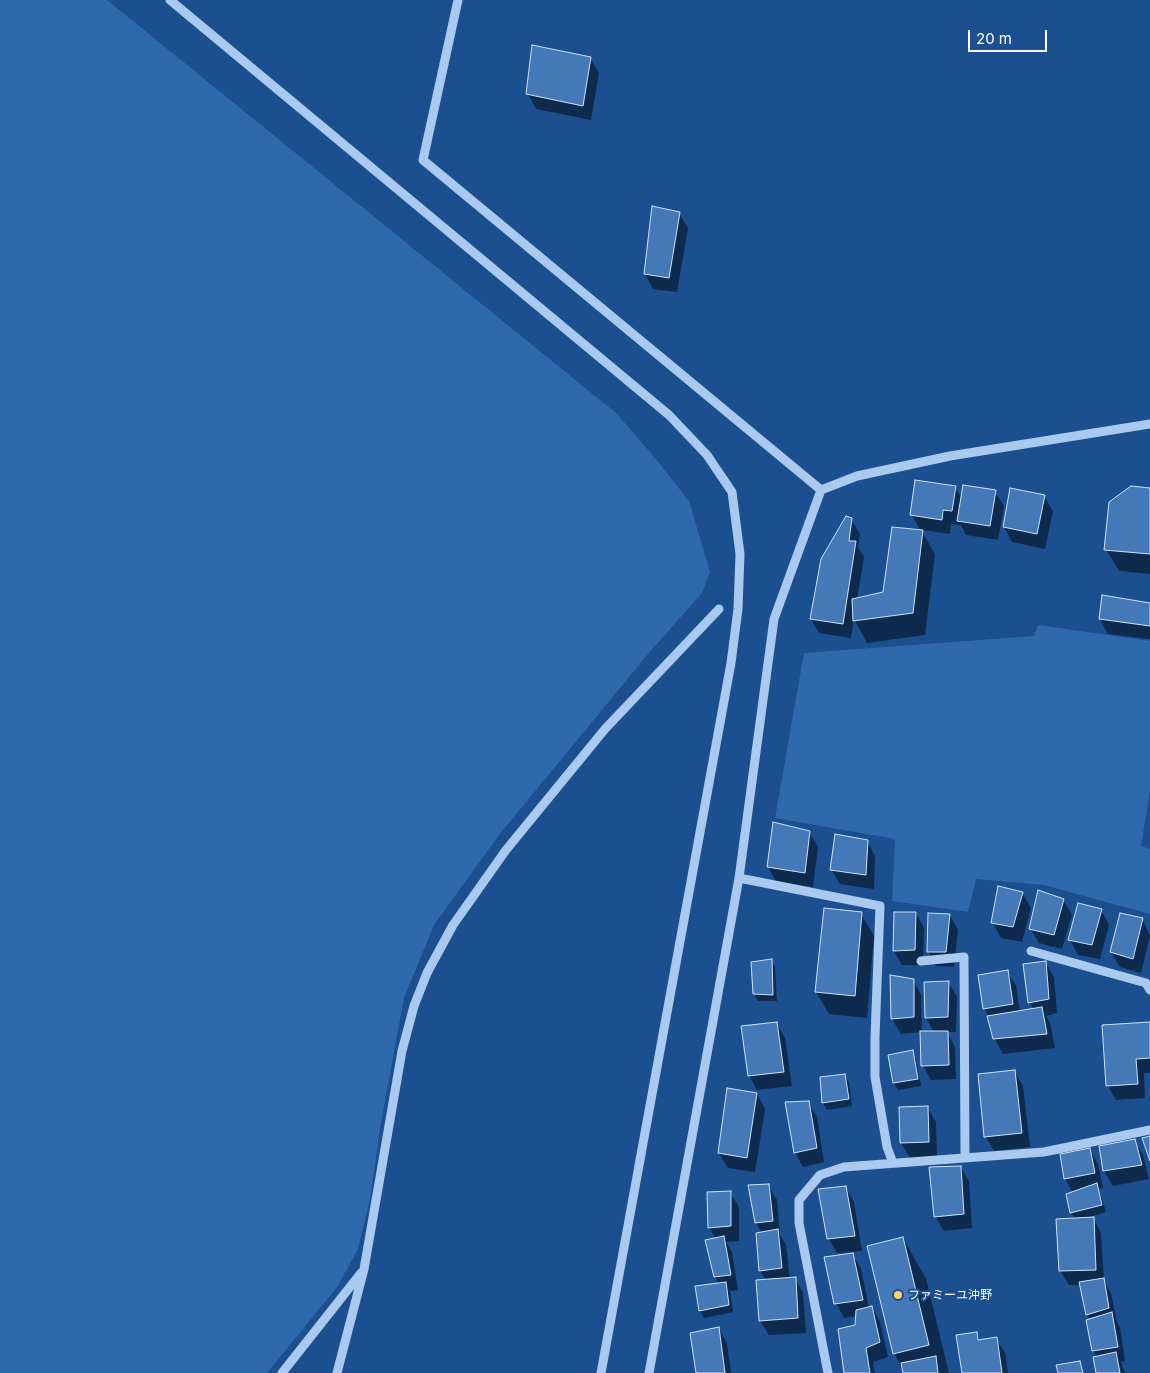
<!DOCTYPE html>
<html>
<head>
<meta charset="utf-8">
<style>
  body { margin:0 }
  #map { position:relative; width:1150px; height:1373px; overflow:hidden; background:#1b4f8f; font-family:Inter,sans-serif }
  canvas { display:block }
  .scale { position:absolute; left:968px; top:30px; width:79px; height:22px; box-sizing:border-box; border:2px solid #fff; border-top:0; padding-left:6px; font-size:15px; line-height:18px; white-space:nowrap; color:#fff; -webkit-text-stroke:4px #1b4f8f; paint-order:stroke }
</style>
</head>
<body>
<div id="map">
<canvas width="1150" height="1373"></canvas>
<div class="scale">20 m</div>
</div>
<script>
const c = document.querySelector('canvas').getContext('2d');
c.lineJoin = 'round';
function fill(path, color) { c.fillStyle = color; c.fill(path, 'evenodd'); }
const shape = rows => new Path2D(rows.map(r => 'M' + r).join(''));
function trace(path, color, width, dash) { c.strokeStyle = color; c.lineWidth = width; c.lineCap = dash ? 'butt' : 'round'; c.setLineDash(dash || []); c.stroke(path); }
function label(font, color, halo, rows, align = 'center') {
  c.font = font + ' Inter,"Noto Sans JP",sans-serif'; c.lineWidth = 4; c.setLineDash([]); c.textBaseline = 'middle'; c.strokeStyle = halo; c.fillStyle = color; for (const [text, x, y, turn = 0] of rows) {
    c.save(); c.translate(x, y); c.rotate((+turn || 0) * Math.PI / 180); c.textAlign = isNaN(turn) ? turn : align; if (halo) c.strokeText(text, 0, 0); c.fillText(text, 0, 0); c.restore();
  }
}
const green = shape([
  [0,0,107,0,616,413,656,459,689,501,710,572,702,593,648,654,499,835,434,925,404,998,381,1123,370,1199,358,1249,338,1286,267,1373,0,1373],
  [1038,625,1150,641,1150,791,1141,846,1150,849,1150,914,1044,885,976,879,968,912,892,901,895,839,775,818,804,653,1034,636]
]);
const shadow = shape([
  [590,58,599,73,591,120,536,109,528,94],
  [679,213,688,228,677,292,653,289,645,274],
  [955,487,962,499,995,492,1004,506,998,540,966,535,961,525,951,524,950,534,921,530,935,554,925,635,867,643,854,619,851,638,819,633,811,619,851,519,860,534,858,547,864,557,857,599,884,593,921,532,912,515],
  [1150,490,1150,574,1119,571,1106,549],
  [1044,496,1053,511,1045,549,1012,542,1004,527],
  [1150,604,1150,639,1108,634,1100,619],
  [809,832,818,847,813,887,776,881,768,867],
  [867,841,875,856,874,889,840,884,831,869],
  [1022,893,1031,908,1022,942,1001,938,993,923],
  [1063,900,1072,915,1062,949,1039,943,1031,929],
  [1101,910,1109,925,1100,959,1078,955,1070,940],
  [916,913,924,928,923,965,902,965,894,951],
  [861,914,874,936,867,1018,829,1014,816,992],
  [950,915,958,930,954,967,936,966,928,951],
  [1142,919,1150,936,1141,973,1120,967,1111,952],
  [771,960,775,967,777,1001,758,1001,754,994],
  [1045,962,1054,977,1057,1013,1046,1016,1050,1023,1055,1048,1003,1054,995,1039,989,1017,984,1008,1007,971,1016,986,1020,1012,1034,1010,1030,1003,1024,965],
  [913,980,921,995,922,1033,934,1032,926,1018,925,983,948,982,957,997,956,1032,947,1032,955,1047,956,1079,931,1080,923,1065,921,1032,901,1034,892,1019],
  [776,1023,785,1038,792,1086,757,1090,749,1075],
  [1150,1025,1150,1073,1144,1073,1145,1098,1116,1100,1107,1085],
  [912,1052,916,1059,921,1086,898,1090,894,1083,890,1056],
  [1014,1071,1023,1086,1030,1147,994,1151,986,1137],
  [844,1075,849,1082,852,1106,827,1110,823,1103,821,1078],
  [757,1094,765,1109,755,1172,728,1168,719,1153],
  [808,1102,817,1117,824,1162,803,1167,795,1152],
  [927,1107,936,1122,937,1157,910,1158,901,1143],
  [1134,1140,1143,1155,1149,1179,1113,1186,1104,1171],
  [1090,1150,1098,1164,1103,1188,1099,1189,1106,1212,1082,1219,1093,1218,1101,1233,1104,1280,1111,1294,1117,1322,1120,1328,1125,1361,1121,1362,1125,1373,1097,1373,1097,1357,1093,1350,1091,1320,1087,1315,1081,1285,1069,1285,1060,1271,1075,1219,1071,1212,1073,1193,1065,1179,1061,1155],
  [961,1167,969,1182,972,1228,944,1231,935,1216],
  [768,1185,777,1200,780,1235,786,1245,790,1279,795,1278,803,1293,806,1333,769,1335,760,1321,766,1280,760,1271,762,1233,756,1223,750,1186],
  [845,1187,854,1202,862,1251,837,1253,828,1238],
  [730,1192,739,1207,739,1241,726,1242,732,1252,738,1290,730,1291,733,1312,704,1318,700,1311,696,1287,719,1284,715,1277,707,1241,716,1239,709,1228,708,1194],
  [903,1238,926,1279,949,1373,904,1373,894,1353],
  [852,1254,861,1269,869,1308,872,1307,880,1322,888,1357,873,1362,875,1373,845,1373,856,1326,857,1316,844,1318,836,1303],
  [719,1329,727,1343,731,1373,697,1373],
  [976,1333,980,1341,996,1339,1005,1353,1008,1373,963,1373]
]);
const building = shape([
  [532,45,591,57,583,106,526,94,532,45],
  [652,206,680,212,669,278,644,274,652,206],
  [915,480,956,486,952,511,943,510,942,520,910,515,915,480],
  [963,485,996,490,990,526,957,521,963,485],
  [1131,486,1150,488,1150,554,1104,550,1109,502,1131,486],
  [1010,488,1045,495,1037,534,1003,527,1010,488],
  [846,516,852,518,849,541,856,541,843,624,810,619,821,559,846,516],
  [892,527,923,530,913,613,853,621,852,599,883,592,892,527],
  [1102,595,1150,603,1150,626,1099,619,1102,595],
  [773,822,810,831,805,873,767,867,773,822],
  [835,834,868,840,866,875,830,870,835,834],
  [998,886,1023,892,1013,927,991,923,998,886],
  [1038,890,1064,899,1054,935,1029,929,1038,890],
  [1078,903,1102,909,1092,945,1068,940,1078,903],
  [824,908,862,912,855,996,815,992,824,908],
  [894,912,916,912,915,950,893,951,894,912],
  [928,913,950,914,946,952,927,952,928,913],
  [1120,913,1143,918,1133,959,1110,952,1120,913],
  [772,959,773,995,753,994,751,962,772,959],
  [1046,961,1049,999,1028,1003,1023,964,1046,961],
  [1008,970,1013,1004,983,1009,978,975,1008,970],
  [890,975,914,979,914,1017,891,1019,890,975],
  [949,981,948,1017,925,1018,924,982,949,981],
  [1042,1007,1047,1034,993,1039,987,1016,1042,1007],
  [777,1022,784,1072,748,1076,741,1026,777,1022],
  [1150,1022,1150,1058,1136,1059,1138,1084,1106,1086,1102,1025,1150,1022],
  [920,1031,948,1031,949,1065,921,1066,920,1031],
  [913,1050,918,1079,893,1083,888,1055,913,1050],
  [1015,1070,1022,1133,984,1137,978,1074,1015,1070],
  [845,1074,849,1099,822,1103,820,1077,845,1074],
  [727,1088,757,1093,747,1158,718,1153,727,1088],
  [809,1101,817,1148,794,1153,785,1102,809,1101],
  [928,1106,929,1142,900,1143,899,1107,928,1106],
  [1150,1136,1150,1161,1142,1138,1150,1136],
  [1135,1139,1142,1165,1103,1171,1099,1146,1135,1139],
  [1090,1148,1095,1173,1064,1179,1060,1154,1090,1148],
  [961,1166,964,1214,934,1217,929,1167,961,1166],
  [1097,1183,1102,1205,1070,1213,1066,1194,1097,1183],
  [769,1184,773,1221,755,1223,748,1185,769,1184],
  [846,1186,855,1236,827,1239,818,1189,846,1186],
  [731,1191,731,1226,708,1228,707,1192,731,1191],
  [1094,1217,1096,1270,1059,1271,1056,1219,1094,1217],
  [778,1229,782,1268,759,1271,756,1233,778,1229],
  [724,1236,731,1275,714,1277,705,1240,724,1236],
  [903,1237,929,1345,893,1354,867,1246,903,1237],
  [853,1253,863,1300,834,1304,824,1257,853,1253],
  [796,1277,798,1318,759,1321,756,1280,796,1277],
  [1104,1278,1109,1308,1086,1315,1079,1282,1104,1278],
  [726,1282,729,1305,699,1311,695,1286,726,1282],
  [872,1306,880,1342,866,1348,870,1373,844,1373,838,1329,855,1325,856,1310,872,1306],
  [1112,1312,1118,1347,1092,1351,1086,1320,1112,1312],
  [719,1327,725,1373,696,1373,690,1333,719,1327],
  [977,1332,978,1340,997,1337,1002,1373,962,1373,956,1335,977,1332],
  [1116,1352,1120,1373,1096,1373,1093,1357,1116,1352],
  [936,1356,938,1373,903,1373,901,1363,936,1356],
  [1080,1361,1083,1373,1058,1373,1056,1365,1080,1361]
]);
const minor = shape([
  [170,0,669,415,707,455,732,492,740,554,738,609,731,663,601,1373],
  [458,0,423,160,821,490],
  [739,878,880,906,875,1037,875,1077,887,1147,893,1163],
  [1031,951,1146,983,1150,990],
  [921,961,964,957,965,1158],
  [282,1373,361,1273],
  [337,1373,364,1269,402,1051,414,1006,427,973,453,925,506,850,605,729,719,609],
  [649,1373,739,878,774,619,821,490,857,476,950,456,1150,424],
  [828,1373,799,1223,799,1200,820,1175,844,1167,1044,1152,1150,1130]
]);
const markers = [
  [898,1295,5,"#ffd166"]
];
const poiNames = [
  ["ファミーユ沖野",908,1295]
];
fill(green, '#2e69ad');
fill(shadow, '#0007');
fill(building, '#4478b7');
trace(building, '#cfe3fa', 1);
trace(minor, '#a9c9ee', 9);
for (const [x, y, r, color] of markers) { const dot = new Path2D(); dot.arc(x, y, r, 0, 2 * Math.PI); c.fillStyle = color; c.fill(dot); trace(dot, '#1b4f8f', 2); }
label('12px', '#fff', '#1b4f8f', poiNames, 'left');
</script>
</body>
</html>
